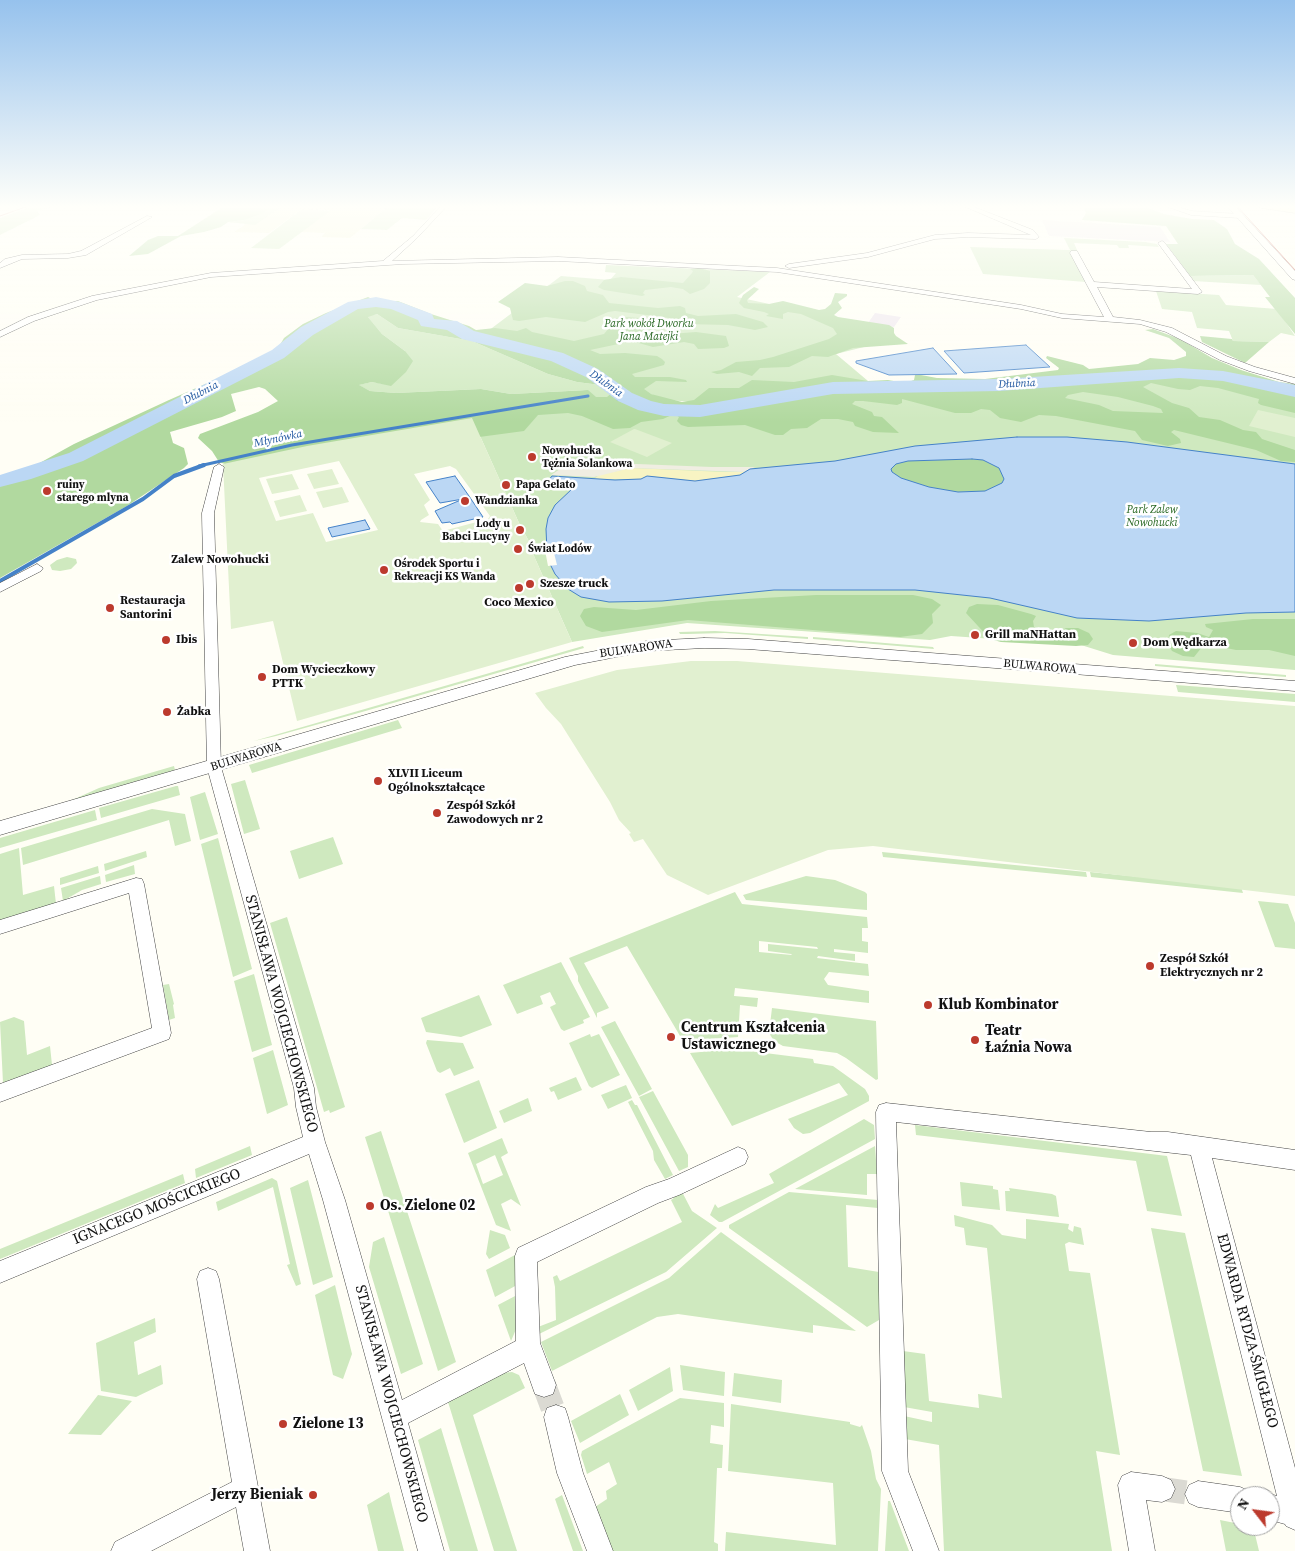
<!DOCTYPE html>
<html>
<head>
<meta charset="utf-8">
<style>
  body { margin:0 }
  #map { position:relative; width:1295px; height:1551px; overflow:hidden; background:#fffef5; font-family:"Source Serif 4",serif }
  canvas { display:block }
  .north { position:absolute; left:1230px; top:1486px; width:50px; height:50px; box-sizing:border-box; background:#fff; border:1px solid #a0a0a0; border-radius:50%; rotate:300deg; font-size:14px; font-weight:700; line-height:20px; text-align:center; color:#111 }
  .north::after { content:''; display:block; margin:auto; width:18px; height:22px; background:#bc3a2d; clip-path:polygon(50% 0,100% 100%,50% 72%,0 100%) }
</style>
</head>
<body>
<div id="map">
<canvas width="1295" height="1551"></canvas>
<div class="north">N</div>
</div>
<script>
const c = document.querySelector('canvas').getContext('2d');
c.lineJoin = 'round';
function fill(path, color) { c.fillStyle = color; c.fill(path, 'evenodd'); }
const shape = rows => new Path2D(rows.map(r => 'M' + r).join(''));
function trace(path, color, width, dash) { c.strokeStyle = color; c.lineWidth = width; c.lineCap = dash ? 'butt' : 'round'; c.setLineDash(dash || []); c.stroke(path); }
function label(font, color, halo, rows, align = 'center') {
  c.font = font + ' "Source Serif 4",serif'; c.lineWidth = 5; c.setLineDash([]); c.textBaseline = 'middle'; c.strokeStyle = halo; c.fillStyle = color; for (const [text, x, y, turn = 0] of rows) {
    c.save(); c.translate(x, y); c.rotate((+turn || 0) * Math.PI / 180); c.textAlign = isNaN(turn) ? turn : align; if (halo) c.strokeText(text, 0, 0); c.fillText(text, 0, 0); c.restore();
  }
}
const industrial = shape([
  [1042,220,1160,227,1170,242,1049,236],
  [875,313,901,317,894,327,868,323]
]);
const farmland = shape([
  [284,205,390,205,350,238,321,237,325,233,301,232,329,210,302,209,269,233,234,232,246,224,255,224]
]);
const green = shape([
  [35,205,58,205,37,211,40,215,0,235,0,218],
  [258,205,284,205,255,225,228,222,244,220,258,207],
  [390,205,435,205,438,206,426,220,402,218,387,230,361,229],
  [302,209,330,211,279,249,251,248],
  [1064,238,1145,242,1157,244,1159,247,1128,245,1129,248,1119,248,1117,245,1074,243,1078,252,1070,252,1086,282,983,274,970,247,1070,250],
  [606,265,770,272,737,297,788,308,880,343,836,354,868,381,694,402,667,400,484,334,561,276,610,280,616,273,605,272],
  [1253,275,1261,285,1193,281,1190,276],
  [1156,291,1219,295,1226,305,1277,309,1295,336,1281,333,1269,342,1233,341,1229,331,1197,328,1192,312,1162,309],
  [377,314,398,328,472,341,548,374,577,382,600,385,610,388,613,392,663,409,1135,376,1295,392,1295,670,1113,655,1081,645,951,636,930,640,687,623,572,642,534,556,531,545,519,523,472,418,587,390,511,394,481,389,396,393,370,391,358,385,372,382,391,385,405,351,382,334,367,316],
  [67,557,76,559,77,563,71,569,60,571,52,570,50,565,57,560],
  [715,631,808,637,808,639,725,633,687,634,680,634,679,632],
  [813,637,933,647,934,649,813,639],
  [583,646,584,648,362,712,276,736,254,741],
  [1155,664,1286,675,1286,677,1155,666],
  [1176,685,1295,694,1295,702,1178,692],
  [398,720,402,728,252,773,249,765],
  [174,766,175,770,70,801,99,788],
  [245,780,260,829,244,834,231,784],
  [176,786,178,786,180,795,101,818,99,808],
  [205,792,218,834,200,840,190,797],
  [152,809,185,814,191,841,175,846,169,820,23,865,21,848],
  [95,810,97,820,0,848,0,838],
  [333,837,343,864,299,879,290,851],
  [218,838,252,969,233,977,201,844],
  [19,848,23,895,54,886,56,904,0,922,0,854],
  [146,851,147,857,105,871,104,864],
  [882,852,1086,872,1087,877,883,857],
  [134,865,135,874,106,882,105,875],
  [98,866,99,873,60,885,60,878],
  [1090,872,1241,887,1243,893,1091,877],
  [100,876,101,884,82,890,63,901,61,888],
  [806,876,835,880,865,892,867,894,867,910,746,900,743,895],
  [735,892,742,904,867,917,868,928,862,928,862,941,868,942,868,953,834,949,834,952,855,954,855,961,818,956,817,958,868,964,869,976,829,972,824,979,828,985,869,991,869,1003,735,988,734,996,758,998,757,1007,740,1005,738,1037,683,1041,627,946,584,963,609,1008,597,1013,597,1018,578,981,578,976,569,958],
  [759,941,817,947,818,949,768,944,768,951,791,954,792,955,759,952],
  [1258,901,1288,904,1295,923,1295,949,1275,947],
  [287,917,345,1107,330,1113,329,1110,324,1112,270,923],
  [561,962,590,1017,583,1020,584,1023,564,1031,561,1029,550,1007,556,1004,550,992,540,996,543,1004,517,1014,503,985],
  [254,974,272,1045,252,1052,234,981],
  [169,984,174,1004,173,1005,175,1018,169,1020,163,985],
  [479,995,492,1025,461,1037,426,1032,421,1018],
  [772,1008,876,1021,878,1079,876,1080,846,1058,837,1053,783,1046,774,1041,769,1033],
  [14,1017,24,1021,27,1055,50,1046,52,1065,3,1083,0,1022],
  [615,1021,652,1089,639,1096,601,1027],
  [590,1034,591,1037,599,1034,620,1075,592,1088,589,1086,569,1043],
  [427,1040,463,1043,474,1068,454,1076,450,1068,440,1073,437,1071,426,1043],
  [733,1049,813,1059,814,1063,833,1066,865,1089,869,1096,869,1101,810,1133,803,1134,794,1128,788,1119,848,1095,839,1083,732,1126,690,1053],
  [273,1050,288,1105,267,1114,253,1058],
  [576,1077,582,1090,558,1100,554,1091,551,1092,549,1088],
  [479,1080,497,1128,464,1143,445,1094],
  [626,1085,632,1098,608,1109,601,1095],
  [653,1091,688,1155,688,1167,679,1171,639,1097],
  [528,1098,532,1111,504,1123,499,1111],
  [632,1100,635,1105,637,1105,673,1175,665,1179,654,1160,653,1151,628,1102],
  [864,1119,874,1125,875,1139,722,1222,719,1222,710,1215,715,1204,718,1208,774,1183,769,1174],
  [915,1125,1167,1156,1182,1216,1147,1211,1136,1161,916,1135],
  [381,1131,456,1362,438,1371,365,1137],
  [502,1138,508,1153,501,1157,521,1206,511,1199,501,1204,511,1231,496,1225,468,1153],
  [495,1155,503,1175,483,1184,476,1164],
  [250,1146,252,1155,196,1178,195,1169],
  [875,1146,877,1174,867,1174,867,1195,795,1189],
  [183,1174,185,1183,0,1259,0,1249],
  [272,1178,277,1181,301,1284,296,1286,287,1265,290,1264,273,1187,218,1211,216,1202],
  [308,1180,333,1277,313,1285,290,1188],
  [960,1182,993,1186,993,1189,998,1190,1000,1210,962,1206],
  [1009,1188,1052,1194,1056,1196,1059,1217,1006,1211,1005,1191,1010,1191],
  [681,1190,692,1211,717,1228,666,1272,539,1334,538,1327,556,1320,555,1287,553,1277,557,1275,560,1281,682,1222,671,1200,674,1198,673,1195],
  [789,1192,878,1200,878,1208,846,1205,848,1267,879,1272,879,1320,867,1327,729,1228,729,1225],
  [954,1215,992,1225,1002,1235,1026,1239,1026,1219,1069,1224,1068,1229,1073,1232,1074,1226,1081,1228,1084,1245,1069,1242,1065,1244,1069,1271,1090,1273,1120,1455,1096,1451,1112,1551,944,1551,939,1445,905,1439,904,1416,932,1422,932,1412,904,1407,903,1351,925,1354,929,1401,979,1408,978,1394,1002,1398,987,1248,966,1245,964,1228,955,1226],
  [1151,1228,1185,1233,1242,1476,1203,1471],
  [490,1230,505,1235,510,1248,489,1259,486,1254],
  [721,1232,856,1331,813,1325,813,1333,678,1314,657,1317,552,1371,541,1342,669,1278],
  [384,1237,423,1364,401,1374,369,1267,373,1242],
  [515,1255,517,1285,495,1297,486,1270],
  [335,1285,352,1354,343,1379,333,1375,315,1295],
  [517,1295,517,1327,511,1341,498,1305],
  [155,1318,156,1332,134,1342,138,1375,161,1365,163,1384,136,1397,101,1391,96,1343],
  [680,1365,725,1372,724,1396,683,1390],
  [670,1367,673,1391,638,1411,629,1390],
  [512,1372,519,1375,525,1388,473,1415,517,1551,494,1551,448,1402,503,1373],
  [734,1373,782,1380,781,1403,732,1396],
  [620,1394,629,1415,580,1443,571,1421],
  [98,1395,132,1401,101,1435,68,1434],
  [680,1398,724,1403,724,1427,711,1425,710,1443,723,1445,722,1468,717,1468,714,1542,718,1544,718,1551,612,1551,595,1507,607,1499,606,1491,617,1484,609,1462,587,1474,581,1455,582,1451],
  [731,1404,850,1422,850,1424,860,1427,862,1425,871,1451,876,1479,881,1489,878,1551,725,1551,726,1532,836,1545,833,1483,728,1471],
  [441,1428,478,1551,450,1551,418,1440],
  [389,1492,392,1505,404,1551,378,1551,367,1505],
  [562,1495,583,1551,573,1551,555,1499],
  [888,1501,890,1501,909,1551,885,1551],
  [1220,1520,1240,1524,1240,1526,1253,1526,1259,1551,1226,1551]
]);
const forest = shape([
  [226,205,258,205,258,208,267,210,261,214,244,220,228,222,221,227,204,232,181,236,148,254,129,256,148,240,158,236,178,236],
  [1083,205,1140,205,1164,214,1192,219,1214,220,1227,229,1235,244,1259,259,1295,298,1295,334,1265,297,1270,297,1253,275,1190,276,1166,244,1178,244,1166,226,1082,220,1086,213],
  [699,268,710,271,710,283,704,289,690,294,683,289,671,287,645,290,643,293,645,295,642,296,604,290,598,287,604,280,621,277,683,283,692,273,693,271,690,269],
  [565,281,573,281,585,286,587,291,603,295,609,303,658,308,680,306,685,308,686,313,698,316,736,314,763,322,768,327,755,330,728,325,685,324,677,323,675,319,663,317,615,311,608,312,585,322,546,317,519,321,513,320,510,308,498,302,525,283,547,286],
  [754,287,759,289,747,300,748,303,769,304,783,301,819,310,825,309,831,304,835,293,847,294,847,296,838,302,842,308,834,315,838,317,889,325,894,328,894,333,896,336,908,344,853,348,828,357,812,356,789,367,760,368,752,376,739,372,717,374,711,372,721,370,736,362,760,360,773,357,829,339,837,334,833,328,801,314,788,312,783,314,783,319,766,316,769,314,764,312,744,308,739,303,743,295],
  [368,297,376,301,398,301,431,314,469,326,476,330,495,328,517,331,526,328,532,332,574,341,604,334,609,328,607,322,610,319,624,317,639,318,645,323,651,324,655,327,652,332,657,335,696,332,726,336,729,346,724,348,698,349,694,344,684,342,653,347,635,342,628,342,590,350,600,354,625,353,657,356,662,359,665,362,664,365,632,374,635,377,670,377,686,380,687,382,656,381,644,389,651,394,682,402,694,400,709,388,739,388,752,380,794,382,832,375,868,381,888,380,905,383,914,380,915,375,921,375,937,378,985,379,1058,370,1059,368,1046,358,1047,356,1083,365,1089,369,1138,364,1150,358,1174,360,1186,356,1186,352,1169,338,1145,330,1153,329,1180,339,1212,358,1241,370,1279,382,1295,384,1295,413,1261,405,1258,403,1259,399,1218,388,1200,386,1190,390,1178,389,1151,383,1143,387,1172,403,1189,408,1199,417,1220,420,1243,430,1256,432,1262,439,1295,450,1295,462,1281,461,1256,450,1174,430,1171,432,1180,439,1181,443,1168,446,1142,440,1135,431,1056,416,1039,415,1021,422,1000,418,990,410,981,409,971,413,955,413,902,399,902,403,897,405,863,401,855,401,852,404,872,412,874,416,882,417,899,433,873,432,855,426,853,422,838,419,821,419,807,428,791,429,783,435,775,435,745,425,688,427,681,425,677,421,679,417,674,414,663,419,641,422,630,428,613,429,582,416,568,413,538,415,524,431,240,469,219,462,212,451,198,438,200,434,258,412,278,401,265,389,259,387,231,394,236,411,222,417,170,432,173,443,184,448,188,464,184,468,127,506,0,578,0,477,36,465,74,444,169,400,262,359,277,350,284,338,303,324,326,313],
  [377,314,398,328,472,341,548,374,577,382,600,385,609,388,613,392,607,397,596,397,588,390,511,394,481,389,396,393,370,391,359,385,372,382,391,386,406,372,413,361,405,351,382,334,368,317],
  [1083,392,1118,397,1153,406,1161,409,1163,413,1113,411,1099,405,1065,398,1068,395],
  [1200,336,1232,339,1233,341,1269,342,1245,363,1202,342],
  [972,459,983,460,999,468,1004,479,1002,483,985,491,958,492,929,487,901,478,892,472,891,469,896,464,908,461],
  [816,595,913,595,932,599,941,605,932,614,933,623,922,634,900,637,688,620,602,632,586,626,580,616,584,609,594,607,636,610,711,601],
  [977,604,998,605,1031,614,1036,616,1033,621,1034,627,1054,634,1066,628,1078,628,1089,633,1093,639,1088,645,1076,646,1001,642,990,639,966,613,969,607],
  [1253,619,1295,619,1295,656,1269,650,1236,650,1211,645,1202,647,1194,657,1183,656,1172,651,1168,644,1169,635,1176,631,1197,633,1209,637,1213,630,1206,627,1205,624]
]);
const sand = shape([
  [631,468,725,472,744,472,740,475,695,481,647,476,641,479,594,479,599,475]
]);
const pitch = shape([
  [1258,410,1295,418,1295,437,1249,426],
  [472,418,519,523,531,545,534,556,572,642,297,721,273,621,231,629,223,464,307,446],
  [339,461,378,530,326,542,313,513,276,521,259,478],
  [450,466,456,469,490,516,488,519,443,531,438,524,420,522,421,520,429,515,424,505,430,500,414,474],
  [634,429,635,429,672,443,647,457,610,442],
  [332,469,339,484,314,489,307,474],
  [292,474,299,489,272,494,266,479],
  [342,487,349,502,323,508,316,492],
  [300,495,307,511,280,517,274,501],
  [691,661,737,661,1295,706,1295,896,873,846,828,850,708,895,667,875,643,839,634,842,629,834,631,833,619,820,610,802,561,724,546,708,535,693,617,670]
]);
const plaza = shape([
  [612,463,712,467,755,467,744,472,631,468,594,477,551,475,560,469,571,466]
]);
const water = shape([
  [1026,345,1050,367,964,373,944,351,1026,345],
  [933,348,957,374,889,375,856,363,856,361,933,348],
  [1017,437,1067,437,1127,442,1295,464,1295,612,1246,613,1149,621,1077,618,990,598,915,590,774,590,662,601,609,602,581,597,568,589,555,574,550,564,547,551,546,529,548,518,555,505,572,489,572,486,566,483,548,481,552,476,615,480,641,479,647,476,695,481,740,475,750,469,835,461,915,446,1017,437],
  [972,459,983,460,999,468,1004,479,1002,483,985,491,958,492,929,487,901,478,892,472,891,469,896,464,908,461,972,459],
  [455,476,469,496,483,517,452,524,450,522,442,523,435,511,463,499,440,503,426,482,455,476],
  [365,520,370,529,332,537,328,528,365,520]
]);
const pier = shape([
  [551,544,552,547,574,544,575,547,553,549,557,565,548,566,544,545]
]);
const streamFar1 = shape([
  [618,399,627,398],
  [199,466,292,445,588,396]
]);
const stream = shape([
  [0,581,143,499,174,476,204,465]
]);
const river = shape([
  [376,297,400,302,432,314,434,319,457,321,474,331,563,353,598,369,632,393,651,401,664,404,700,405,833,382,999,379,1179,368,1223,371,1295,385,1295,397,1223,381,1179,378,999,391,833,394,700,417,664,416,638,410,618,401,586,377,551,361,462,339,447,330,421,326,418,320,391,309,376,307,358,309,313,335,284,358,83,461,31,479,0,487,0,475,69,453,272,350,301,327,348,302,376,297]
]);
const minorTunnel = shape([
  [544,1385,556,1417],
  [1162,1489,1198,1494]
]);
const minor = shape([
  [442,205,448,205,417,238,392,261,558,257,777,268,1021,305,1062,314,1104,317,1070,253,1071,251,1077,251,1094,282,1192,289,1158,243,1162,241,1164,242,1202,292,1198,294,1097,287,1113,317,1140,320,1172,328,1226,356,1255,367,1295,378,1295,384,1249,371,1220,360,1166,332,1140,324,1062,318,1021,309,777,272,558,261,403,264,211,277,97,300,34,321,0,337,0,331,28,317,92,296,211,273,383,261,413,236,442,205],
  [961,205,969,205,1033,230,1039,237,1036,239,968,237,935,239,868,257,789,268,785,266,789,264,867,253,935,235,968,233,1031,235,961,205],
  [1162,205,1171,205,1192,211,1240,214,1243,216,1240,218,1191,215,1162,205],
  [147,216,152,217,86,255,68,258,22,259,0,268,0,263,5,259,22,255,68,254,81,251,147,216],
  [219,464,224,467,214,513,221,767,314,1088,316,1107,325,1142,345,1200,402,1400,516,1341,515,1256,518,1248,646,1187,669,1179,738,1147,745,1150,748,1157,745,1164,679,1195,658,1203,537,1262,540,1343,556,1385,553,1394,544,1397,535,1394,524,1363,408,1423,444,1551,418,1551,323,1200,309,1154,0,1283,0,1261,303,1137,296,1107,294,1088,207,767,202,513,214,467,219,464],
  [37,564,43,568,41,571,0,592,0,583,37,564],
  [136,878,142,879,144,884,171,1033,169,1039,0,1102,0,1084,152,1028,129,893,0,934,0,920,136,878],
  [886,1103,1151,1132,1168,1132,1295,1150,1295,1170,1212,1158,1295,1468,1295,1530,1286,1526,1285,1524,1270,1520,1270,1496,1265,1496,1270,1494,1277,1496,1191,1155,896,1122,908,1471,939,1551,913,1551,882,1471,876,1112,879,1105,886,1103],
  [208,1268,216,1271,219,1279,270,1551,244,1551,236,1507,151,1551,111,1551,115,1542,232,1482,197,1279,200,1271,208,1268],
  [556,1405,565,1408,568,1417,583,1473,613,1551,587,1551,557,1473,544,1417,547,1408,556,1405],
  [1131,1472,1162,1476,1171,1480,1175,1489,1171,1498,1162,1502,1146,1500,1155,1551,1129,1551,1118,1485,1122,1476,1131,1472],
  [1198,1481,1240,1487,1249,1491,1251,1496,1240,1496,1240,1513,1198,1507,1189,1503,1185,1494,1189,1485,1198,1481]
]);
const tertiary = shape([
  [1226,205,1234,205,1295,271,1295,280,1292,279,1226,205],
  [704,638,748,639,1295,681,1295,691,748,649,704,648,647,651,575,665,0,835,0,821,565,657,647,641,704,638]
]);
const secondary = shape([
  [1256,205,1278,205,1295,207,1295,213,1261,208,1256,205]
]);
const tram = shape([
  [1236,205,1295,270],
  [0,216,31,205]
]);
const markers = [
  [532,457,5,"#bc3a2d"],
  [506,485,5,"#bc3a2d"],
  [47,491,5,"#bc3a2d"],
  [465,501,5,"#bc3a2d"],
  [520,530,5,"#bc3a2d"],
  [518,549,5,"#bc3a2d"],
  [384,570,5,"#bc3a2d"],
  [530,584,5,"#bc3a2d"],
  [519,588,5,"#bc3a2d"],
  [110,608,5,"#bc3a2d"],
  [975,635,5,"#bc3a2d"],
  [166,640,5,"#bc3a2d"],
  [1133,643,5,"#bc3a2d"],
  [262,677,5,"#bc3a2d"],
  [167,712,5,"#bc3a2d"],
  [378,781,5,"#bc3a2d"],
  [437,813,5,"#bc3a2d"],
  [1150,966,5,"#bc3a2d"],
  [928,1005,5,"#bc3a2d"],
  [671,1037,5,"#bc3a2d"],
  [975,1040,5,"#bc3a2d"],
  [370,1206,5,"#bc3a2d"],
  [283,1424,5,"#bc3a2d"],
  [313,1495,5,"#bc3a2d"]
];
const farParknames = [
  ["Park wokół Dworku",649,324],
  ["Jana Matejki",649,337],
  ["Park Zalew",1152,510],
  ["Nowohucki",1152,523]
];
const farWaternames = [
  ["Dłubnia",606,384,35],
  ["Dłubnia",1017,384,-3],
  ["Dłubnia",201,393,-27],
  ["Młynówka",278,439,-12]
];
const farPoinames = [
  ["Nowohucka",542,451],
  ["Tężnia Solankowa",542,464],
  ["ruiny",57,485],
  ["starego mlyna",57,498],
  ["Papa Gelato",516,485],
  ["Wandzianka",475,501],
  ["Lody u",510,524,"right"],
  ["Babci Lucyny",510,537,"right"],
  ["Świat Lodów",528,549],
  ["Ośrodek Sportu i",394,564],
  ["Rekreacji KS Wanda",394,577]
];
const farQuarternames = [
  ["Zalew Nowohucki",220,560]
];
const poiNames = [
  ["Szesze truck",540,584],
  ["Restauracja",120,601],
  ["Santorini",120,615],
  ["Coco Mexico",519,603,"center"],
  ["Grill maNHattan",985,635],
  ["Ibis",176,640],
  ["Dom Wędkarza",1143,643],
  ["Dom Wycieczkowy",272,670],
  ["PTTK",272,684],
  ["Żabka",177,712],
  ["XLVII Liceum",388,774],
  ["Ogólnokształcące",388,788],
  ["Zespół Szkół",447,806],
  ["Zawodowych nr 2",447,820],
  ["Zespół Szkół",1160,959],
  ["Elektrycznych nr 2",1160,973]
];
const streetNames = [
  ["BULWAROWA",636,649,-8],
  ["BULWAROWA",1040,667,5],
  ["BULWAROWA",246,757,-17]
];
const nearPoinames = [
  ["Klub Kombinator",938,1005],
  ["Centrum Kształcenia",681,1028],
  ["Ustawicznego",681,1045],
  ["Teatr",985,1031],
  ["Łaźnia Nowa",985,1048],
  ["Os. Zielone 02",380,1206],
  ["Zielone 13",293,1424],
  ["Jerzy Bieniak",303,1495,"right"]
];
const nearStreetnames = [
  ["STANISŁAWA WOJCIECHOWSKIEGO",281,1014,75],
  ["IGNACEGO MOŚCICKIEGO",157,1207,-22],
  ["EDWARDA RYDZA-ŚMIGŁEGO",1247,1331,75],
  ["STANISŁAWA WOJCIECHOWSKIEGO",391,1404,75]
];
fill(industrial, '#eee6ee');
fill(farmland, '#f3f4d5');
fill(green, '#cfe9bf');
fill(forest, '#b1d99f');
fill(sand, '#f8f4c3');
fill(pitch, '#e1f0d0');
fill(plaza, '#f0eee2');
fill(water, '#bbd7f4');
trace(water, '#4582c8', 1);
fill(pier, '#fffef5');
trace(streamFar1, '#4582c8', 3);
trace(stream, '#4582c8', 4);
fill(river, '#bbd7f4');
trace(minorTunnel, '#dbdad3', 24, [24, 12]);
trace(minor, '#444', 1);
trace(tertiary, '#444', 1);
trace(secondary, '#333', 1);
fill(minor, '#fff');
fill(tertiary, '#fff');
fill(secondary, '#fafbb3');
trace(tram, '#bc3a2d', 1);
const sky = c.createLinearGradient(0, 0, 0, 422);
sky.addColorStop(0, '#96c2ed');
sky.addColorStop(0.49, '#fffffa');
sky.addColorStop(1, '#fffffa00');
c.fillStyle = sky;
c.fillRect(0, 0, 1295, 422);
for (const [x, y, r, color] of markers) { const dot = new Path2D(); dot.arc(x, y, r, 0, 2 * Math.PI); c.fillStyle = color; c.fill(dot); trace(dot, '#fff', 2); }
label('italic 11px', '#276722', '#fff', farParknames);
label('italic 11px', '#1e559f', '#fff', farWaternames);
label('bold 11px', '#111', '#fff', farPoinames, 'left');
label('bold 12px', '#111', '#fff', farQuarternames);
label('bold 12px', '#111', '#fff', poiNames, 'left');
label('12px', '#111', '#fff', streetNames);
label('bold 15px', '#111', '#fff', nearPoinames, 'left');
label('15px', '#111', '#fff', nearStreetnames);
</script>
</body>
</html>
